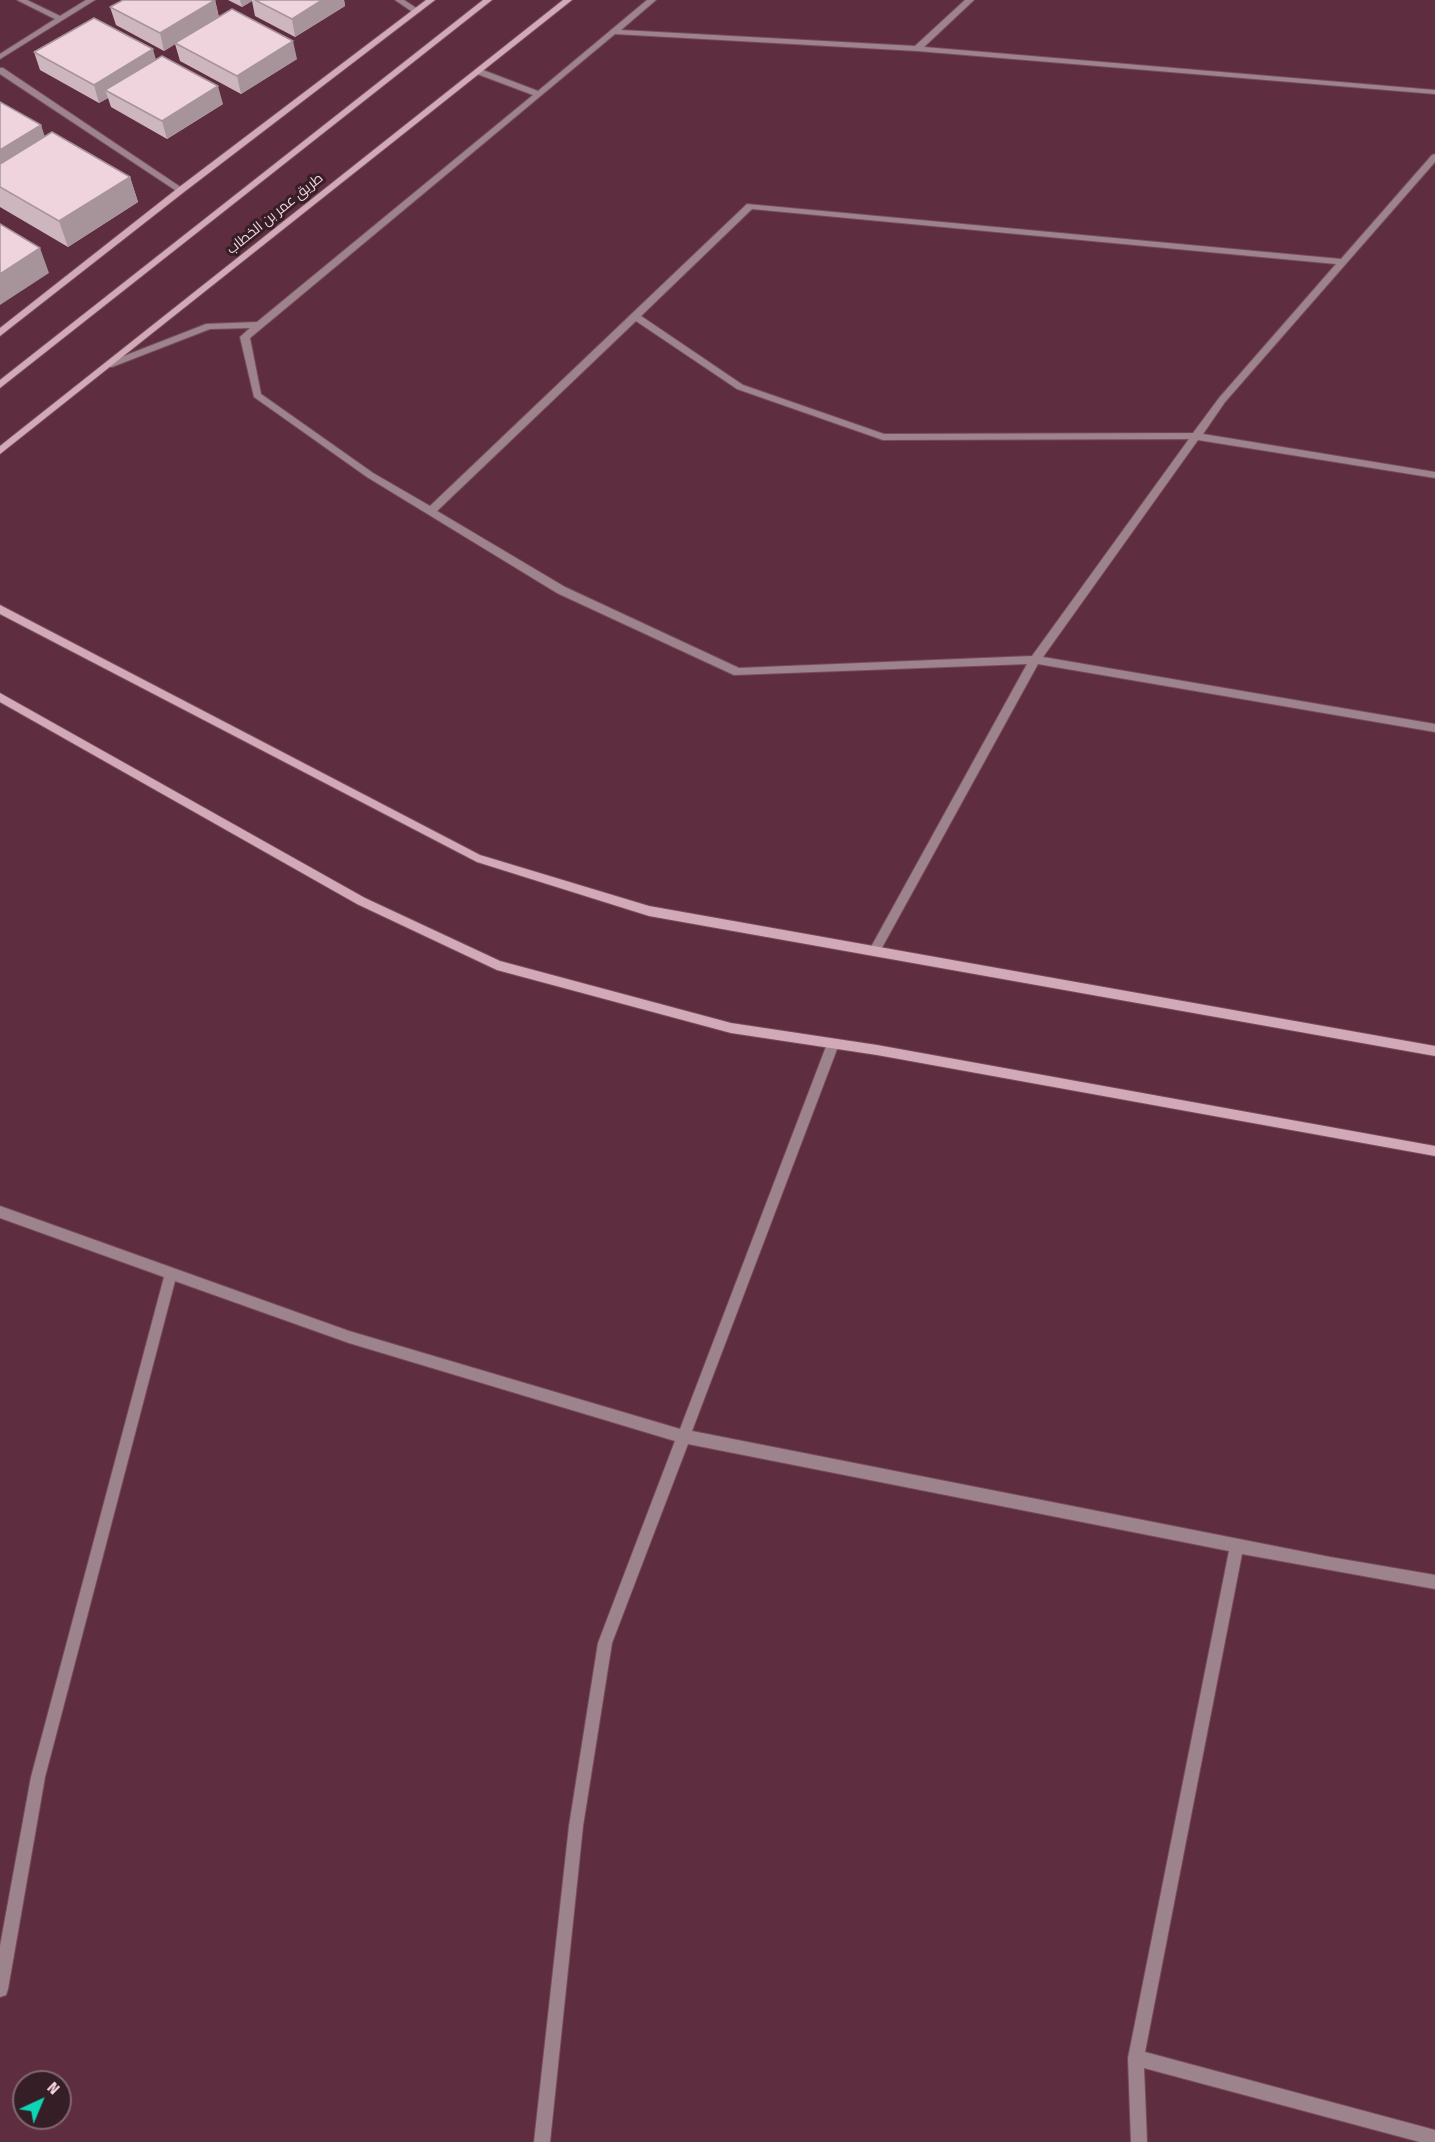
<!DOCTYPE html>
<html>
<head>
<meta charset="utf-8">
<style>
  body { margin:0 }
  #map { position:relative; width:1435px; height:2142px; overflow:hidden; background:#5e2d40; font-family:"Fira Sans Condensed",sans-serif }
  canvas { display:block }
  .north { position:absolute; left:12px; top:2070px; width:60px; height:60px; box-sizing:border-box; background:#351e26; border:2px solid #826770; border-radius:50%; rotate:44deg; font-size:16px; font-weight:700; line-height:24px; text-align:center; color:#f5d5df }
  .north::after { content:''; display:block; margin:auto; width:21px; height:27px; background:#0dd5b5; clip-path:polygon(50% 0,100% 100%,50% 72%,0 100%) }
</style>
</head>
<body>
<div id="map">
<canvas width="1435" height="2142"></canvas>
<div class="north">N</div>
</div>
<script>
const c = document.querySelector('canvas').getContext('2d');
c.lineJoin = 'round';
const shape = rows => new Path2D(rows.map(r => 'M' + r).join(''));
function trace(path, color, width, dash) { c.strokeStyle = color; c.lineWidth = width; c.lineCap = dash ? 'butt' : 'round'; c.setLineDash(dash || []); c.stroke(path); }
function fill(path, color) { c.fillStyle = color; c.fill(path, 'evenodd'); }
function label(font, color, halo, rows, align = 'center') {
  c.font = font + ' "Fira Sans Condensed",Cairo,sans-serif'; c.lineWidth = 6; c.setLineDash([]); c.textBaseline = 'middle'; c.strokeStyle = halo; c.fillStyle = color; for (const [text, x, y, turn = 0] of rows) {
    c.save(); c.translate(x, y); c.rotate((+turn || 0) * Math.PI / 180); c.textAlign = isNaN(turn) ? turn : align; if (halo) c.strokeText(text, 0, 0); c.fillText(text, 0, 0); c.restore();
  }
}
const street = shape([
  [17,0,27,0,60,16,86,0,95,0,0,59,0,54,55,19,17,0],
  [395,0,404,0,421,11,414,13,395,0],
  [647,0,656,0,621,30,915,46,965,0,974,0,924,47,1435,90,1435,94,917,51,615,34,250,338,261,394,373,473,430,506,747,204,1341,259,1432,155,1435,154,1435,162,1225,402,1203,434,1435,472,1435,478,1198,440,1043,657,1435,724,1435,732,1038,664,879,953,875,955,871,953,869,950,871,947,1027,664,734,675,557,593,367,477,254,397,240,337,250,328,210,329,112,367,106,367,106,363,206,324,257,322,533,95,477,74,477,70,483,70,538,91,647,0],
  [752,209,1336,264,1219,398,1193,433,884,434,743,385,641,316,752,209],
  [636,321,737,389,883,440,1189,439,1032,656,739,668,565,587,437,511,636,321],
  [0,68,3,68,185,190,178,192,0,74,0,68],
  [833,1039,837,1040,839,1044,692,1431,1330,1557,1435,1575,1435,1589,1242,1554,1145,2052,1435,2130,1435,2142,1420,2142,1144,2068,1147,2142,1131,2142,1128,2058,1229,1551,688,1444,612,1643,583,1826,550,2142,534,2142,569,1826,598,1643,675,1441,349,1343,175,1281,45,1777,8,1989,6,1995,0,1997,0,1946,31,1777,164,1277,0,1218,0,1206,349,1331,680,1429,827,1044,829,1040,833,1039]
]);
const secondary = shape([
  [426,0,435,0,184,192,0,336,0,328,178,188,426,0],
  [483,0,492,0,0,388,0,380,483,0],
  [563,0,572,0,0,454,0,446,563,0],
  [0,605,480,855,649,906,1435,1046,1435,1056,649,916,477,862,0,614,0,605],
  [0,693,365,898,500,961,731,1023,877,1045,1435,1146,1435,1156,877,1055,731,1033,497,970,357,904,0,702,0,693]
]);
const wall = shape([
  [215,0,219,17,297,59,241,94,180,61,175,44,164,51,116,25,110,7],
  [228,0,344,0,345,6,295,37,255,16,252,1,242,7],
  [34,52,156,59,223,104,167,139,111,107,108,98,99,103,40,70],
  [0,102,41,125,44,137,130,177,138,202,68,247,0,207]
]);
const shadedWall = shape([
  [215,0,219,18,164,51,160,33],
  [240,0,252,0,252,1,242,7],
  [322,0,344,0,345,6,295,37,292,19],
  [293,41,297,59,241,94,237,76],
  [153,49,158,67,105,90,108,98,99,103,94,85],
  [218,86,223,104,167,139,162,121],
  [41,125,47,143,0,172,0,150],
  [130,177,138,202,68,247,59,221],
  [40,248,49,273,0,305,0,274]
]);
const building = shape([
  [123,0,215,0,160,33,110,7,123,0],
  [255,0,322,0,292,19,255,0],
  [232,9,293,41,237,76,175,43,232,9],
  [94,18,153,49,94,85,34,52,94,18],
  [162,56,218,86,162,121,105,90,162,56],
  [0,102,41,125,0,150,0,102],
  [52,132,130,177,59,221,0,187,0,164,52,132],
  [0,224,40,248,0,274,0,224]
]);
const farStreetnames = [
  ["طريق عمر بن الخطاب",275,214,-39]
];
trace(street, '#794b5d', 2);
trace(secondary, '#794b5d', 2);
fill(street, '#9d838c');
fill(secondary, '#d2a9b6');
fill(wall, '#ceb6be');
fill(shadedWall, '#a7949b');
fill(building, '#efd4dd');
trace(building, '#a7949b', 1.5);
label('14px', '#f5d5df', '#351e26', farStreetnames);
</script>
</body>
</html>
